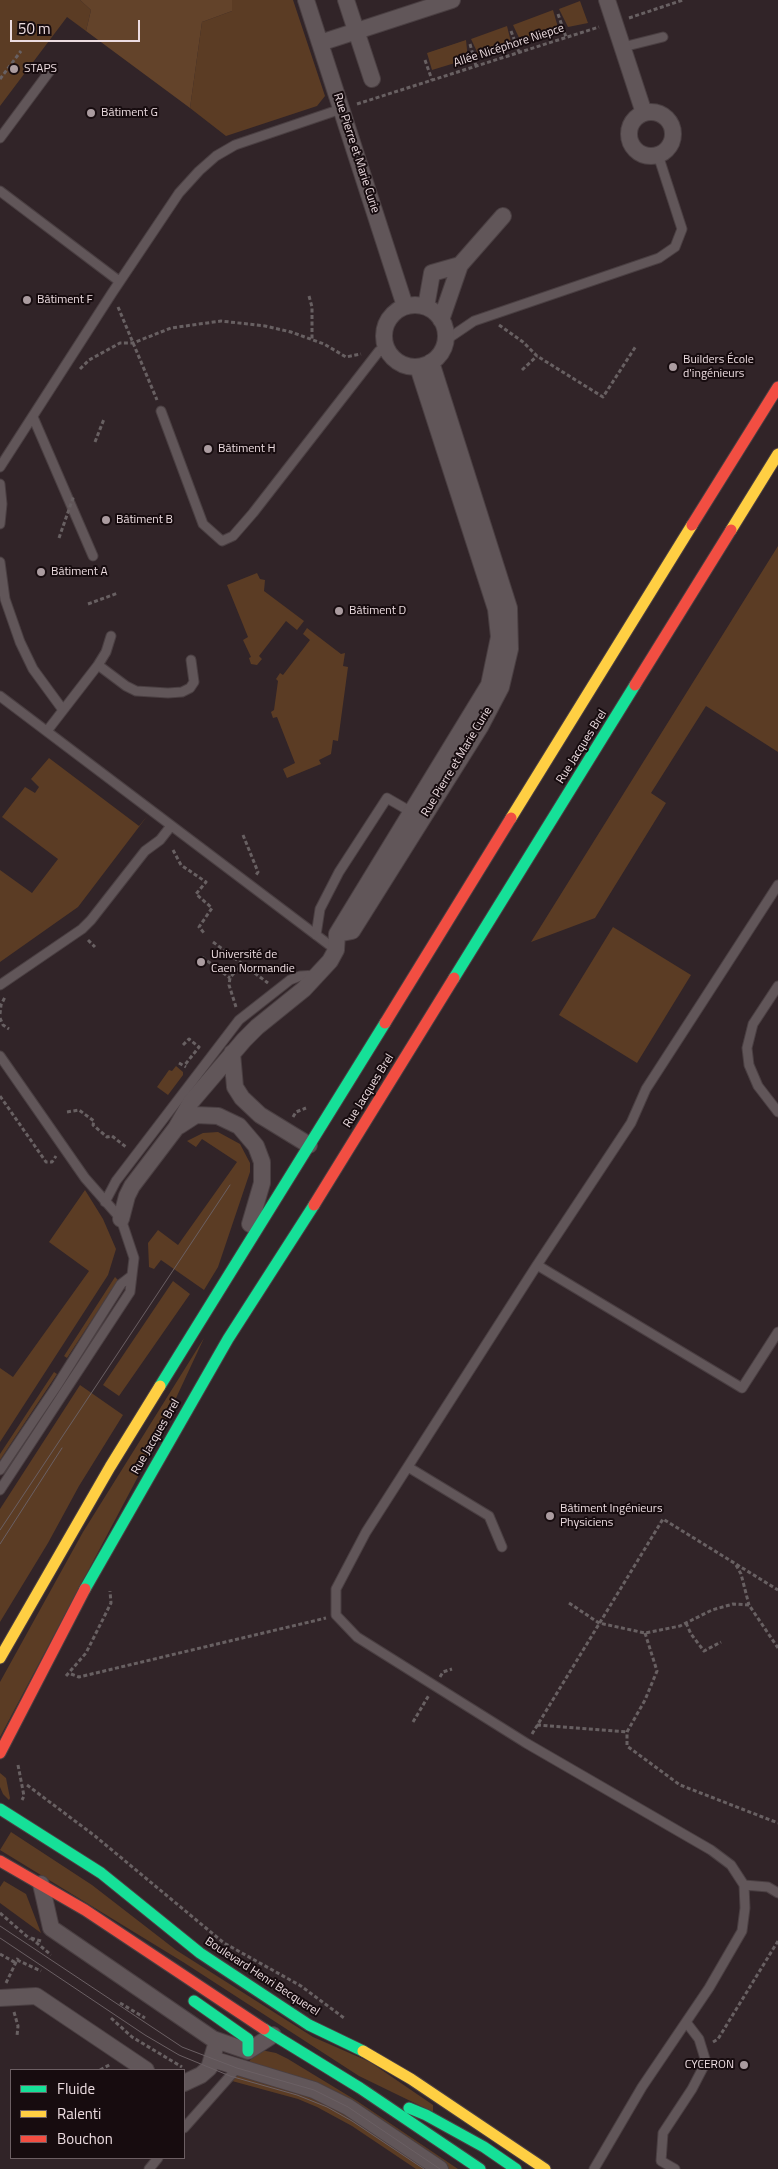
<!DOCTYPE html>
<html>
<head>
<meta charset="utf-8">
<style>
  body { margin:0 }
  #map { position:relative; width:778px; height:2169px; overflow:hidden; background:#312428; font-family:"Titillium Web",sans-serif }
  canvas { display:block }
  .legend { position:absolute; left:10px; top:2069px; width:175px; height:90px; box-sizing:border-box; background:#170c0f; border:1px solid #6c5f63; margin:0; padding:6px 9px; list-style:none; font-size:15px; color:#ecdce0 }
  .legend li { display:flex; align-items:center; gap:10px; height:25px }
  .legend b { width:25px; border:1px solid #6c5f63 }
  .scale { position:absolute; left:10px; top:20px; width:130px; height:22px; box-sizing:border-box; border:2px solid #ecdce0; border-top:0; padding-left:6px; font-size:15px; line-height:18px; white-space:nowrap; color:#ecdce0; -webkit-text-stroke:4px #170c0f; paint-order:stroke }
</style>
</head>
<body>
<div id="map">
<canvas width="778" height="2169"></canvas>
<ul class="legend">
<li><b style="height:6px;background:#16e098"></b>Fluide</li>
<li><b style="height:6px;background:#ffcf43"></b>Ralenti</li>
<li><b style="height:6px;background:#f24e42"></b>Bouchon</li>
</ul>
<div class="scale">50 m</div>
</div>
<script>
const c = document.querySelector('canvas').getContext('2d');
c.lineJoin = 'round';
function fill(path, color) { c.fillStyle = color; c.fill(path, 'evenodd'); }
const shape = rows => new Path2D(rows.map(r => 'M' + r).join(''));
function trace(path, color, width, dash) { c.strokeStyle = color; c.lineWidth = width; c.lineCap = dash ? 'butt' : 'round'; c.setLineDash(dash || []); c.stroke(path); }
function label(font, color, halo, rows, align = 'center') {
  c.font = font + ' "Titillium Web",sans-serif'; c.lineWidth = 4; c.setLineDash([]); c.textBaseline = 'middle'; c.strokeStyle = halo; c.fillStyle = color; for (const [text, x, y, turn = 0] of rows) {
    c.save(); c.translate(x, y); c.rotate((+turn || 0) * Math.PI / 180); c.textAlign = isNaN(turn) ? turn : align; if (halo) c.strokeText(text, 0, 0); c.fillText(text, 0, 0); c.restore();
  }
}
const green = shape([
  [0,0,80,0,91,10,86,31,67,17,0,106],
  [232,0,293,0,325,96,317,106,226,136,190,108,202,22,232,11],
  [580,1,588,23,568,27,559,9],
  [553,10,559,31,521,42,513,25],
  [507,26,512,46,479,56,471,39],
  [466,40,468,59,432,70,427,53],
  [778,546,778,752,706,706,651,793,666,803,595,918,531,942],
  [257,573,260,579,265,580,264,591,304,621,297,630,286,621,259,656,262,659,257,665,251,664,249,658,251,657,243,640,248,637,227,585],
  [307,628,341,654,345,653,343,666,348,667,338,741,333,740,331,754,319,760,321,764,287,778,283,769,295,763,277,717,273,718,271,712,274,710,278,681,276,679,280,673,283,675,310,640,303,634],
  [49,758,139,826,148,815,78,907,0,962,0,870,32,893,58,859,2,817,25,787,35,793,39,787,31,779],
  [613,927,691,975,637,1063,559,1015],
  [176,1066,183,1072,183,1075,168,1095,157,1087,169,1070,172,1071],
  [218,1132,240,1144,250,1163,250,1172,218,1267,204,1290,161,1260,154,1269,149,1267,148,1243,158,1230,178,1245,237,1162,202,1139,196,1147,187,1141,203,1133],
  [85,1190,103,1219,116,1249,108,1275,0,1442,0,1368,13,1377,89,1271,49,1242],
  [115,1277,118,1280,67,1358,64,1356],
  [173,1281,190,1294,119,1396,103,1385],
  [204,1338,150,1454,0,1737,0,1682,83,1532],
  [54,1372,57,1374,0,1460,0,1454],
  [80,1385,123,1415,79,1486,48,1543,0,1622,0,1509],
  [0,1773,6,1778,10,1798,9,1800,3,1794,0,1787],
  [11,1832,92,1885,176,1950,313,2037,370,2062,433,2105,433,2112,359,2076,183,1962,0,1850],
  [4,1881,26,1894,41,1933,0,1903,0,1887],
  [261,2050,276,2053,288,2059,357,2101,458,2169,449,2169,339,2096,245,2065],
  [238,2073,322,2100,431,2169,416,2169,352,2126,317,2107,298,2099,232,2081]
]);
const forest = shape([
  [80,0,232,0,232,11,202,22,190,108,86,31,91,10]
]);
const path = shape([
  [558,14,566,37],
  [629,18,683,0],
  [511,31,519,52],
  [470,44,476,66],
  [425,60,432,80],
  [0,79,21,51],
  [357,104,599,27],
  [309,296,312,307,312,340],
  [118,307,157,400],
  [499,325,523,342,537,356,603,397,636,346],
  [80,369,89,360,120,343,133,343,171,328,221,321,265,326,291,332,324,344,346,357,361,354],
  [522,370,537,356],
  [95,442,104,419],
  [88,604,118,593],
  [243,835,258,872,256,875],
  [173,850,181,865,206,882,196,894,212,908,199,927,204,933],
  [88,940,95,947],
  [213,942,268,983],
  [202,957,230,978],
  [236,1007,229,985,230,978,242,963],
  [0,1014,1,1005,5,997],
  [0,1018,3,1025,9,1029],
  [183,1045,189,1039,199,1047,184,1066],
  [179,1063,186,1067],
  [0,1096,46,1162,52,1162,56,1156],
  [67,1112,79,1110,94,1121,93,1125,107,1137,112,1136,126,1147],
  [293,1117,296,1112,306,1108],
  [736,1565,741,1574,749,1605],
  [569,1603,599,1623,645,1633,680,1626,712,1610,733,1604,749,1605,778,1648],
  [686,1623,691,1634,704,1651,721,1642],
  [645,1633,657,1671,645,1700,627,1732,627,1746,680,1785,778,1823],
  [71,1674,79,1677,326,1618],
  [66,1676,86,1653,111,1603,110,1591],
  [440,1677,443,1672,452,1669],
  [413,1722,429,1695],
  [537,1725,627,1732],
  [532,1734,663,1519,778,1590],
  [18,1765,24,1796,22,1800],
  [27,1785,95,1836,224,1943,301,1986,344,2018],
  [0,1913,30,1939],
  [31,1938,41,1941],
  [31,1938,51,1955],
  [0,1954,16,1963],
  [17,1960,41,1971],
  [6,1983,18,1958],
  [120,2003,145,2018],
  [14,2012,18,2026,17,2036],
  [111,2018,132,2037,182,2067],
  [713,2042,718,2039,778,1941],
  [100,2070,111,2064]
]);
const lane = shape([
  [623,47,663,37],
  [0,138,52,68],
  [0,191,119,281],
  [446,340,474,321,659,258,675,247,682,229,658,155],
  [161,411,203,524,222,541,233,536,253,513,379,351,388,352],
  [33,417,93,556],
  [0,467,112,293,179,193,199,171,216,156,235,145,341,109],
  [0,484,2,504,0,524],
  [0,562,5,599,20,642,33,669,63,710],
  [98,665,106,652,111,636],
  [0,696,336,950],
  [47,731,98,665,126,686,136,691,168,693,182,692,190,688,194,682,191,660],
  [316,935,320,909,339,872,387,798,413,813],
  [0,985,82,929,91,920,145,851,160,840,171,826],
  [778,986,753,1024,747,1048,749,1065,758,1086,778,1112],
  [0,1056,85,1178,121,1219,134,1258,130,1292,0,1490],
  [105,1202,116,1181,239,1020,290,980,300,976,316,975],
  [537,1265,631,1123,646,1089,778,885],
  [408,1467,489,1516,502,1547],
  [0,1470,56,1387,121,1284,130,1277],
  [744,1885,768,1887,778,1893],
  [184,2128,239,2066],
  [149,2169,158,2158],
  [594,2169,642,2087,709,1988,742,1931,745,1908,744,1885,731,1865,711,1850,526,1743,357,1637,336,1615,336,1589,366,1532,537,1265,742,1388,778,1332],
  [675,2169,661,2161,663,2133,692,2089,706,2062,699,2039,686,2022]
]);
const street = shape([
  [306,0,405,306],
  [346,0,372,79],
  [607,0,644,113],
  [320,43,452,0],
  '629 134a22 22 0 1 1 44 0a22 22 0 1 1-44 0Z',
  '384 336a31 31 0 1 1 62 0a31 31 0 1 1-62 0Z',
  [426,307,432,273,460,265],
  [441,320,460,265,503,216],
  [337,934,352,931,480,727,501,687,510,649,509,608,431,362],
  [232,1053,235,1087,242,1098,260,1115,309,1145],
  [179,1126,196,1115,218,1116,239,1126,256,1146,262,1162,262,1183,250,1224],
  [121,1219,127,1196,132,1186,176,1128,191,1102,244,1040,257,1027,304,989,330,961,336,950,337,934,489,685,499,637,496,609,418,367],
  [41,1884,51,1928,213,2039,248,2051,273,2035],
  [0,1998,36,1996,146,2070],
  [212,2059,314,2090,348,2107,440,2169],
  [184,2083,201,2075,209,2068,215,2048]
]);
const fast = shape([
  [454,978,635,685],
  [160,1386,385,1023],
  [85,1589,228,1339,314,1205],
  [0,1809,101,1873,200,1953,309,2025,363,2051],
  [194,2001,248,2039,248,2051],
  [264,2029,360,2088,480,2169],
  [409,2108,426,2115,484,2147,516,2169]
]);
const slow = shape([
  [731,530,778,454],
  [511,818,692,525],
  [0,1658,110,1467,160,1386],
  [363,2051,411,2079,545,2169]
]);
const jam = shape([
  [692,525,778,387],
  [635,685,731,530],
  [385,1023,511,818],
  [314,1205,454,978],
  [0,1753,85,1589],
  [0,1861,85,1910,264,2029]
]);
const tram = shape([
  [0,1530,230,1185],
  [0,1544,62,1448],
  [0,1926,182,2047,237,2068,314,2090,348,2107,440,2169],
  [0,1938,145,2035,179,2055,230,2076,297,2095,327,2107,352,2121,424,2169]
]);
const pathBridge = shape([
  [59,538,74,495]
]);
const markers = [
  [14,69,5,"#ab9ca0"],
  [91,113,5,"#ab9ca0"],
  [27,300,5,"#ab9ca0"],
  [673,367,5,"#ab9ca0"],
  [208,449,5,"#ab9ca0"],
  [106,520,5,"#ab9ca0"],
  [41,572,5,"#ab9ca0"],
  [339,611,5,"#ab9ca0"],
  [201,962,5,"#ab9ca0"],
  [550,1516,5,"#ab9ca0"],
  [744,2065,5,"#ab9ca0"]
];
const streetNames = [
  ["Allée Nicéphore Niepce",509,46,-18],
  ["Rue Pierre et Marie Curie",356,153,72],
  ["Rue Jacques Brel",582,747,-58],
  ["Rue Pierre et Marie Curie",457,762,-59],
  ["Rue Jacques Brel",369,1091,-58],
  ["Rue Jacques Brel",156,1437,-60],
  ["Boulevard Henri Becquerel",262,1977,33]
];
const poiNames = [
  ["STAPS",24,69],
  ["Bâtiment G",101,113],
  ["Bâtiment F",37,300],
  ["Builders École",683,360],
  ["d'ingénieurs",683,374],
  ["Bâtiment H",218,449],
  ["Bâtiment B",116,520],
  ["Bâtiment A",51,572],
  ["Bâtiment D",349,611],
  ["Université de",211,955],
  ["Caen Normandie",211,969],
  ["Bâtiment Ingénieurs",560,1509],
  ["Physiciens",560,1523],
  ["CYCERON",734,2065,"right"]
];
fill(green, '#5b3c24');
fill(forest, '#63432a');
trace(lane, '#4a3f42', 11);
trace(street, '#4a3f42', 18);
trace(fast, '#4a3f42', 13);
trace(slow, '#4a3f42', 13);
trace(jam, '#4a3f42', 13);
trace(path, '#686062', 3, [4, 2.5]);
trace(lane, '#615659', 9);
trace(street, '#615659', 16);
trace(fast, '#16e098', 11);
trace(slow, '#ffcf43', 11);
trace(jam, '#f24e42', 11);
trace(tram, '#6b6064', 1);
trace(pathBridge, '#686062', 3, [4, 2.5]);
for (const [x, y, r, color] of markers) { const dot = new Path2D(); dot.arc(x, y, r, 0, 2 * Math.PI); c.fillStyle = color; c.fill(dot); trace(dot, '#170c0f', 2); }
label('12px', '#ecdce0', '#170c0f', streetNames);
label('12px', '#ecdce0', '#170c0f', poiNames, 'left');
</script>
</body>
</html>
